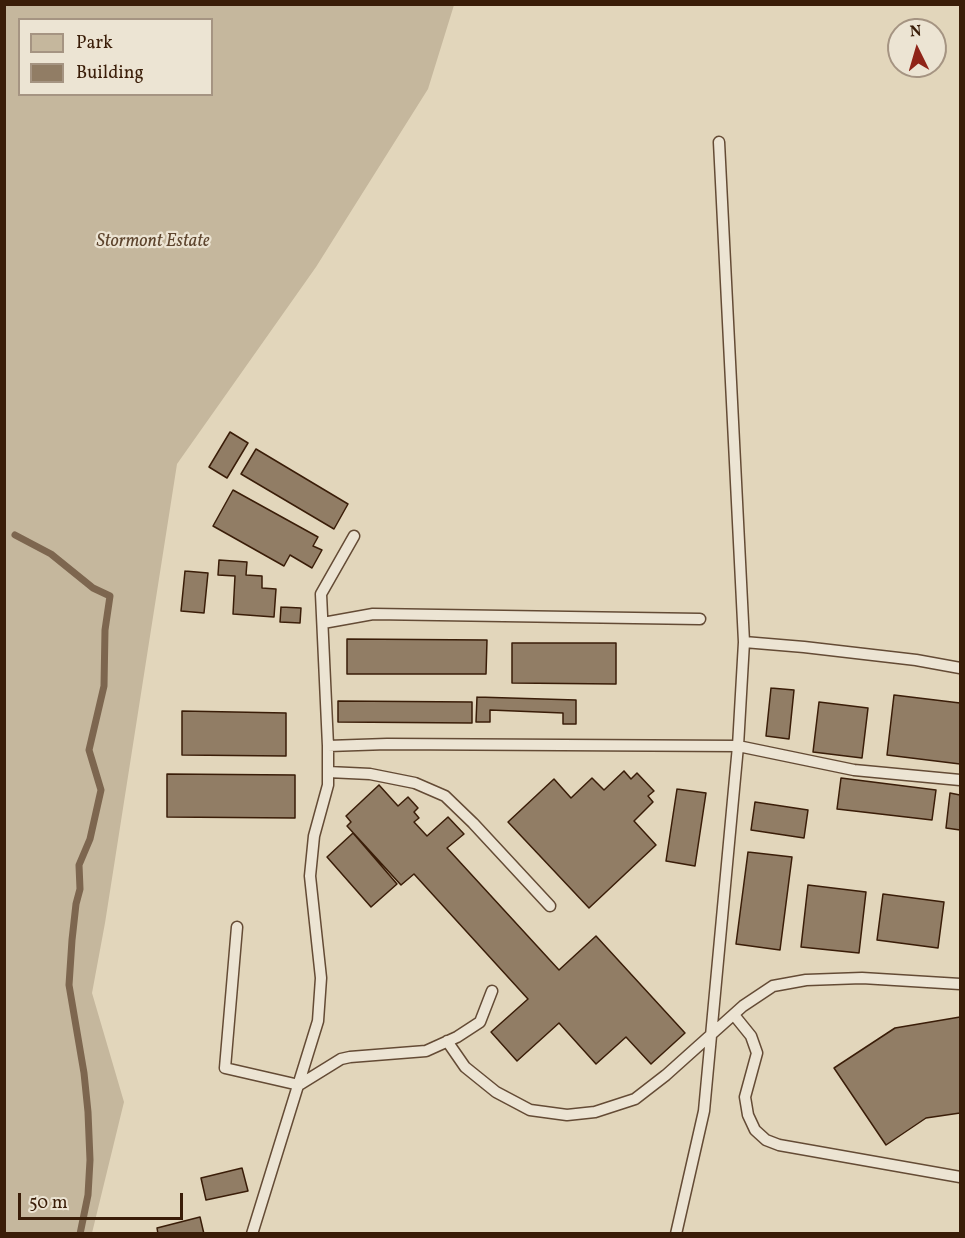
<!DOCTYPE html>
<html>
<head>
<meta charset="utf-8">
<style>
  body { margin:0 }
  #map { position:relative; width:965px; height:1238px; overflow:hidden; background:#e2d6bb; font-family:Vollkorn,serif }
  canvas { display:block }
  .frame { position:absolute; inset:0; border:6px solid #3a1d08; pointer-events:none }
  .legend { position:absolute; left:18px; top:18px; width:195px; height:78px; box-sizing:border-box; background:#ece4d3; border:2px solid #a59482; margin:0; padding:8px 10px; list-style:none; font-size:18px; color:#3a1d08 }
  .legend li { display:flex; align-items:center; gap:12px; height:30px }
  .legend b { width:30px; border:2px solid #a59482 }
  .north { position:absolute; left:887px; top:18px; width:60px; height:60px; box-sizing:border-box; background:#ece4d3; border:2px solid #a59482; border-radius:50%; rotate:355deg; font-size:16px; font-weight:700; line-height:24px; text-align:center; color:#3a1d08 }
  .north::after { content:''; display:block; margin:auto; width:21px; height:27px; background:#8f2418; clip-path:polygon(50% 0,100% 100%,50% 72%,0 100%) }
  .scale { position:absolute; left:18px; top:1193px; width:165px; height:27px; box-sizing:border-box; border:3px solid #3a1d08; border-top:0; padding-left:8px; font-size:18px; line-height:21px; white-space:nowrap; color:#3a1d08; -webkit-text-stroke:4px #ece4d3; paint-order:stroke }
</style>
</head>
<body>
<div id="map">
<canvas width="965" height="1238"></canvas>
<div class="frame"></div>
<ul class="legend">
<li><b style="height:16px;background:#c5b79d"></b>Park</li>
<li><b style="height:16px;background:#917d65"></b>Building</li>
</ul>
<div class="north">N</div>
<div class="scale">50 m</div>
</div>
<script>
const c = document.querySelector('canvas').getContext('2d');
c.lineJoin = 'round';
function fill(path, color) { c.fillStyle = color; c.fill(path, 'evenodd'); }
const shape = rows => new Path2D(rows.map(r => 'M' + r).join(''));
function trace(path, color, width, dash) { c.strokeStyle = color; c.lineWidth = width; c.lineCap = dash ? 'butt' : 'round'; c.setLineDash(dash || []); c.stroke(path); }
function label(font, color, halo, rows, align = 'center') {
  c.font = font + ' Vollkorn,serif'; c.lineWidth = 4.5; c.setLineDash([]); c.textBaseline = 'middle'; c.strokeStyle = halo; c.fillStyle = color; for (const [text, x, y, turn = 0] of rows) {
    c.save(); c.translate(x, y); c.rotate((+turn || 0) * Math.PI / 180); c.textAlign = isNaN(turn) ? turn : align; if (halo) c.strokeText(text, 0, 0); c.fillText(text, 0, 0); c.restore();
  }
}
const green = shape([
  [5,4,454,5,428,89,316,267,177,464,105,923,92,993,124,1102,92,1233,5,1233],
  [20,20,212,20,212,94,20,94]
]);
const stream = shape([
  [15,535,51,554,93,588,110,596,105,630,104,686,89,750,101,790,90,839,79,865,80,889,76,904,72,940,69,985,84,1073,88,1112,90,1160,88,1195,80,1234]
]);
const building = shape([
  [230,432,248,443,227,478,209,467,230,432],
  [256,449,348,504,334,529,241,474,256,449],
  [233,490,318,537,313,546,322,550,312,568,290,555,284,566,213,526,233,490],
  [219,560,247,562,246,575,262,576,262,588,276,589,274,617,233,614,235,576,218,575,219,560],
  [185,571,208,573,204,613,181,611,185,571],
  [281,607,301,608,300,623,280,622,281,607],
  [347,639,487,640,486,674,347,674,347,639],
  [512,643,616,643,616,684,512,683,512,643],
  [771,688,794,690,789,739,766,736,771,688],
  [894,695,960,703,960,764,887,755,894,695],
  [477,697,576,700,576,724,563,724,563,713,490,710,490,722,476,722,477,697],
  [338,701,472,702,472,723,338,722,338,701],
  [819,702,868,708,862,758,813,752,819,702],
  [182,711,286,713,286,756,182,755,182,711],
  [624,771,631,779,637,773,654,791,648,796,653,802,634,821,656,845,589,908,508,822,554,779,571,798,592,778,604,790,624,771],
  [167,774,295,775,295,818,167,817,167,774],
  [841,778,936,790,932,820,837,809,841,778],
  [379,785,398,806,408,797,418,808,414,812,419,818,414,822,427,836,448,817,464,834,447,848,559,970,596,936,685,1033,651,1064,626,1037,596,1064,559,1023,517,1061,491,1032,528,999,414,874,401,885,347,826,351,822,346,816,379,785],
  [677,789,706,793,695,866,666,861,677,789],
  [950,793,960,795,960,830,946,828,950,793],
  [755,802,808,810,804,838,751,830,755,802],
  [353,833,397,884,371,907,327,857,353,833],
  [748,852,792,857,780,950,736,944,748,852],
  [808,885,866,892,859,953,801,947,808,885],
  [883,894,944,902,938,948,877,940,883,894],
  [960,1017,960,1113,926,1118,886,1145,834,1068,895,1028,960,1017],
  [242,1168,248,1191,206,1200,201,1178,242,1168],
  [200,1217,204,1234,158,1234,157,1228,200,1217]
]);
const service = shape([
  [323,623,373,614,700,619],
  [744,642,804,647,916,660,960,668],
  [328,746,387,744,738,746,854,770,960,780],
  [328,772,370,774,415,783,445,796,473,823,550,906],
  [237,927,225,1068,299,1085,341,1059,350,1057,426,1051,457,1037,480,1022,492,991],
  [734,1015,751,1036,757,1053,745,1097,748,1115,755,1130,766,1140,779,1145,960,1177],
  [447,1041,465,1067,496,1092,530,1110,567,1115,595,1112,635,1099,666,1075,743,1006,773,986,806,980,862,978,960,984],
  [252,1234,318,1021,321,978,310,876,314,836,328,785,328,746,321,594,354,536],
  [676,1234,704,1111,738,746,744,642,719,142]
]);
const parkNames = [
  ["Stormont Estate",153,243]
];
fill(green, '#c5b79d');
trace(stream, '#7d664f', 7);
fill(building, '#917d65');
trace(building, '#3a1d08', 1.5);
trace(service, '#644b35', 13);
trace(service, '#ece4d3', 10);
label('italic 18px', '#5d442d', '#ece4d3', parkNames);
</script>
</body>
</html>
